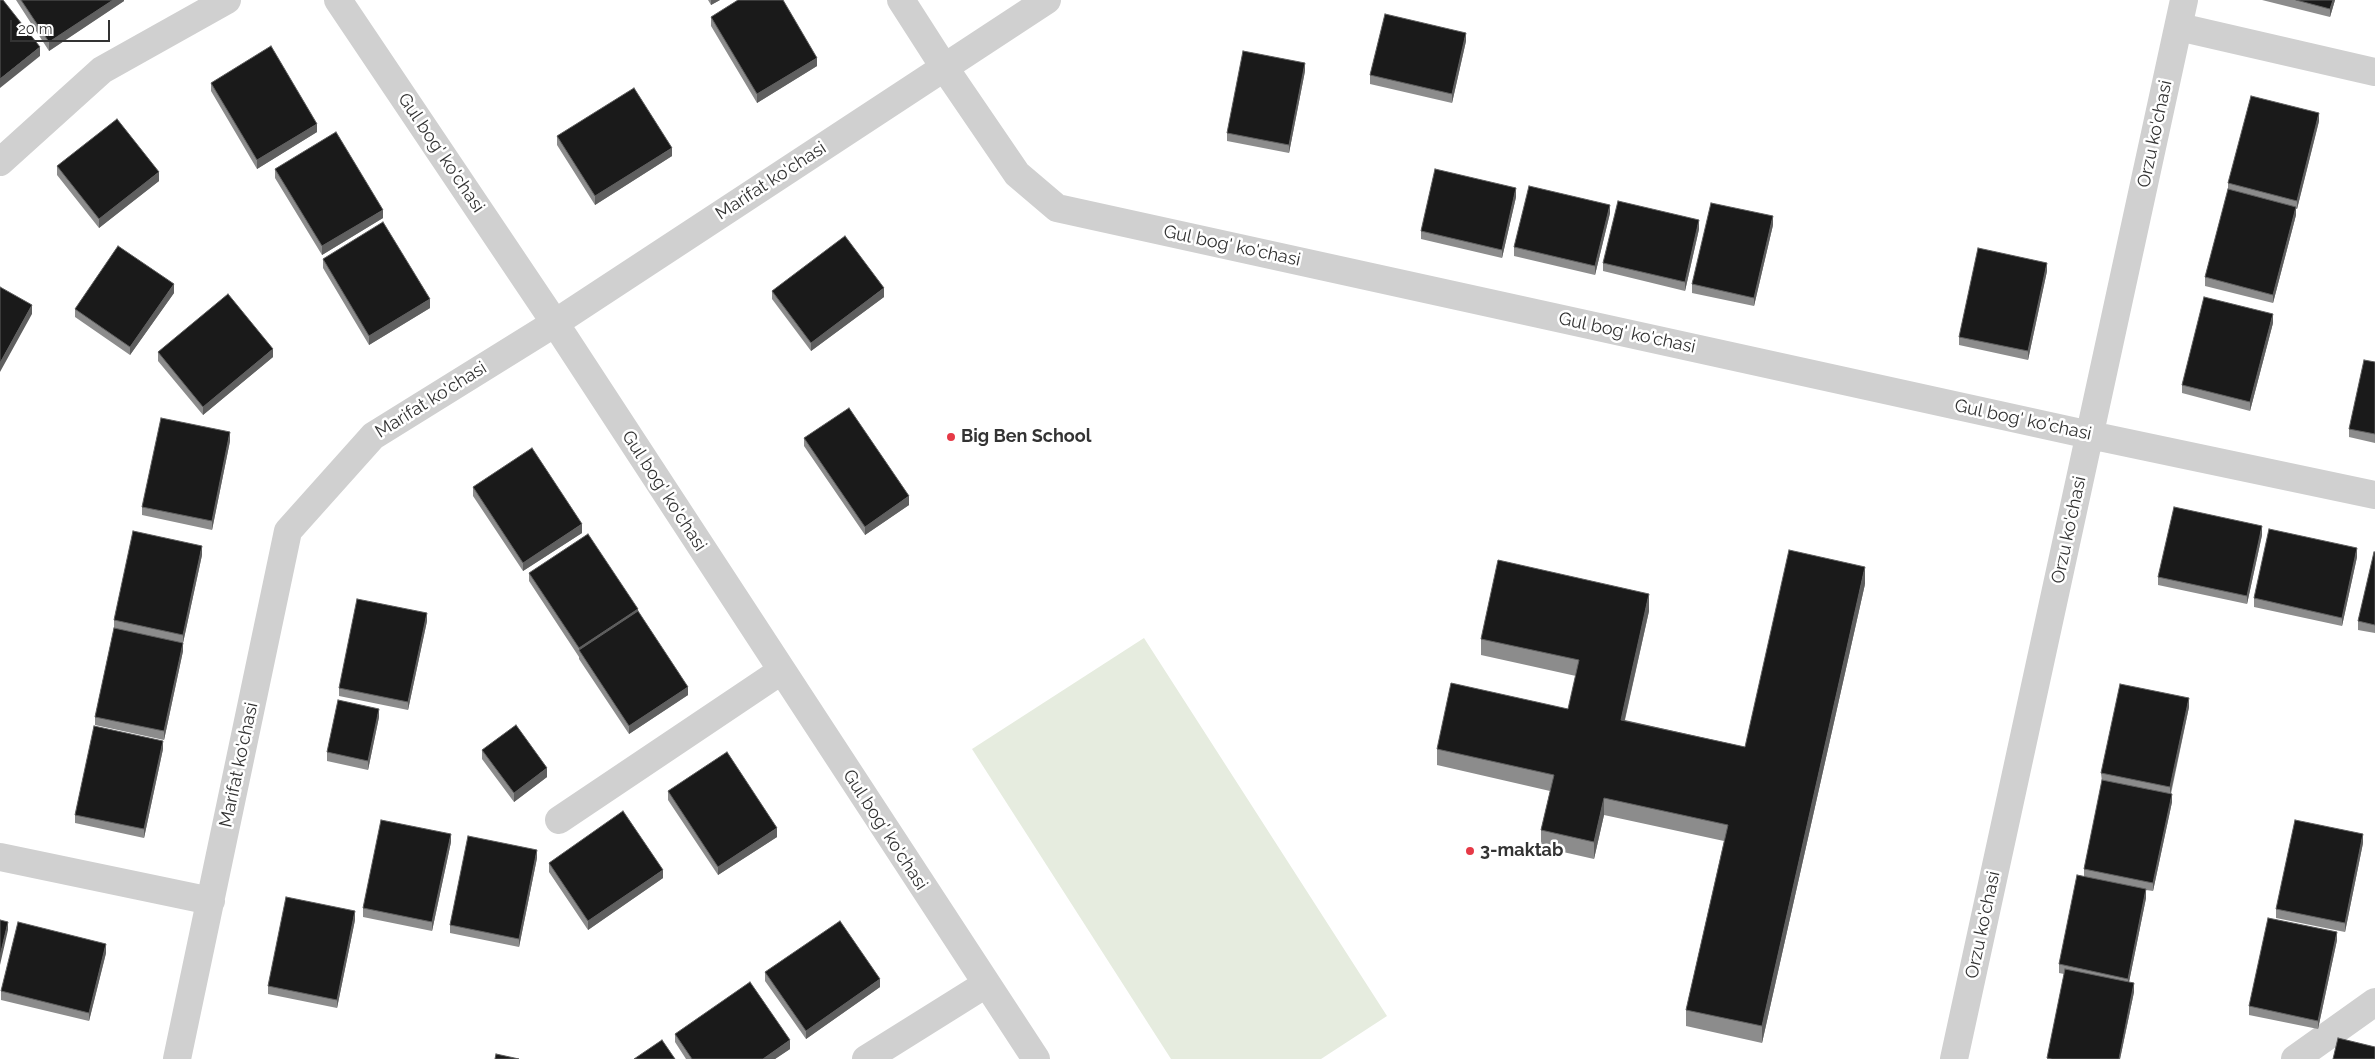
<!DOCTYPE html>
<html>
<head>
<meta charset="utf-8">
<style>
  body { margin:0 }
  #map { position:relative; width:2375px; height:1059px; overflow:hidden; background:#fff; font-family:Raleway,sans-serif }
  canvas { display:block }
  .scale { position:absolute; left:10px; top:20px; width:100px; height:22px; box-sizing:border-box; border:2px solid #333; border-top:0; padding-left:6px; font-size:15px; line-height:18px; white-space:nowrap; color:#333; -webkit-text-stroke:4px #fff; paint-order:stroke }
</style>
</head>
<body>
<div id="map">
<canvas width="2375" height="1059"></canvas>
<div class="scale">20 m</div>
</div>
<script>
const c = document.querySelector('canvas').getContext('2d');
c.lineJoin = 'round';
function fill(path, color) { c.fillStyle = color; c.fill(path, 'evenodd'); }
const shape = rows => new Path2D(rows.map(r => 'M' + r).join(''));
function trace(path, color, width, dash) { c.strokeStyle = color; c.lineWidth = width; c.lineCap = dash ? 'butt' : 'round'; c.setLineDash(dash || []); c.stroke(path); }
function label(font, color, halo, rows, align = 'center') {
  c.font = font + ' Raleway,sans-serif'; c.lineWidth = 5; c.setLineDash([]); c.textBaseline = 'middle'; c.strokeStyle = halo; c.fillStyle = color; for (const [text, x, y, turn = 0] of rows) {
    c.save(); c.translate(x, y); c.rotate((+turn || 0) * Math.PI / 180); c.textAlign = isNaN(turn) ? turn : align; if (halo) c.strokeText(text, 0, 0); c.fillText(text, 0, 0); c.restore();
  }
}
const green = shape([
  [1144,638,1387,1016,1321,1059,1171,1059,972,749]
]);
const minor = shape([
  [338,0,555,323,1036,1059],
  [901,0,944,67,1017,174,1057,208,2090,435,2375,495],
  [2179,27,2375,72],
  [0,162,102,70,227,0],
  [559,820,781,671],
  [0,857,211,901],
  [177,1059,288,531,373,436,555,323,1047,0],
  [866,1059,986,984],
  [1954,1059,2184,0],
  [2295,1059,2375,1002]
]);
const wall = shape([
  [16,0,124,0,124,1,49,51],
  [708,0,720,0,711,5],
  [2262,0,2335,0,2330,17],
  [711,17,817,66,757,103,711,26],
  [1466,41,1452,103,1370,84,1370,75],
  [1305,71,1289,153,1227,141,1227,133],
  [211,83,317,132,257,169,211,91],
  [2319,121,2297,209,2296,209,2296,215,2273,303,2205,286,2205,277,2228,190,2228,183],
  [557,136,672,156,595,205,557,145],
  [57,166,159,181,99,228,57,175],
  [275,169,383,218,322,255,275,178],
  [1516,197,1502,258,1421,239,1421,231],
  [1610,213,1595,275,1514,256,1514,247],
  [1773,225,1754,306,1692,293,1692,284],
  [1699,229,1685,291,1603,271,1603,263],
  [323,259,430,308,369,345,323,268],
  [2047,271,2028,360,1959,345,1959,337],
  [772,291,884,297,811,351,772,299],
  [174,293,130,355,75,317,75,309],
  [2273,323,2250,411,2182,393,2182,385],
  [158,352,273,357,203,415,158,361],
  [2375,362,2375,443,2349,437,2349,429],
  [804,438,909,505,865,535,804,446],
  [230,441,212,530,142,515,142,507],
  [473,487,582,533,523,571,473,496],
  [2262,535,2247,604,2158,585,2158,577],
  [2375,552,2375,633,2358,630,2358,621],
  [202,555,183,643,183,651,164,740,95,725,95,717,114,628,114,620],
  [2357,557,2342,626,2254,607,2254,598],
  [529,573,638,611,688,695,629,734,579,659,579,657,529,581],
  [1865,584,1762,1043,1686,1026,1686,1010,1724,841,1604,815,1594,859,1541,847,1541,830,1550,791,1437,765,1437,749,1568,709,1576,676,1481,655,1481,639,1649,611,1625,720,1745,747],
  [427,621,408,710,339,696,339,688],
  [2189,707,2171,794,2172,802,2153,891,2146,890,2146,898,2129,982,2134,992,2120,1059,2047,1059,2064,974,2059,973,2059,964,2084,877,2084,869,2102,782,2101,773],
  [379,717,368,770,327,761,327,752],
  [163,749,144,838,75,823,75,815],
  [482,750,547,777,514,802,482,759],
  [668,791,777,837,718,875,668,800],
  [451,842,432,931,363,917,363,908],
  [2363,843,2345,932,2276,918,2276,909],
  [537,858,519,947,450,933,450,925],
  [549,863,663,878,588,930,549,872],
  [355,920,337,1008,268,994,268,986],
  [2337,940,2318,1029,2249,1015,2249,1006],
  [106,953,89,1021,1,1000,1,991],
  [765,972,880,987,806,1039,765,981],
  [675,1034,790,1049,775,1059,686,1059,675,1042]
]);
const shadedWall = shape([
  [113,0,124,0,124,1,49,51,49,42],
  [711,0,720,0,711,5],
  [2333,0,2335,0,2330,17,2330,9],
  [1466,33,1466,41,1452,103,1452,94],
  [40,47,40,56,0,88,0,79],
  [817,58,817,66,757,103,757,94],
  [1305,63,1305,71,1289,153,1289,145],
  [2319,113,2319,121,2297,209,2297,201],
  [317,124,317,132,257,169,257,160],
  [672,148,672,156,595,205,595,196],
  [159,172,159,181,99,228,99,219],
  [1516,188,1516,197,1502,258,1502,250],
  [1610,205,1610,213,1595,275,1595,266],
  [2296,207,2296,215,2273,303,2273,295],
  [383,210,383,218,322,255,322,246],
  [1773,216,1773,225,1754,306,1754,298],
  [1699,220,1699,229,1685,291,1685,282],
  [2047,263,2047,271,2028,360,2028,351],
  [174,284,174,293,130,355,130,347],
  [884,288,884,297,811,351,811,343],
  [430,299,430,308,369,345,369,336],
  [32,305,32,314,0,372,0,363],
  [2273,314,2273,323,2250,411,2250,402],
  [273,349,273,357,203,415,203,407],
  [230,432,230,441,212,530,212,521],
  [909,496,909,505,865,535,865,527],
  [582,524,582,533,523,571,523,563],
  [2262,526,2262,535,2247,604,2247,596],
  [202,546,202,555,183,643,183,651,164,740,164,731,183,643,183,635],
  [2357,548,2357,557,2342,626,2342,618],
  [1865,567,1865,584,1762,1043,1762,1026],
  [1649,594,1649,611,1621,736,1621,720],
  [638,609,638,617,579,650,579,648],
  [427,613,427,621,408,710,408,702],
  [688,687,688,695,629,734,629,726],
  [2189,698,2189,707,2170,795,2170,787],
  [379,709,379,717,368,770,368,761],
  [163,741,163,749,144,838,144,829],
  [547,768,547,777,514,802,514,793],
  [2172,794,2172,802,2153,891,2153,883],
  [1604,798,1604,815,1594,859,1594,842],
  [777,828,777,837,718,875,718,867],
  [451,834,451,842,432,931,432,922],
  [2363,834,2363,843,2345,932,2345,923],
  [537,850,537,858,519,947,519,939],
  [663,870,663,878,588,930,588,921],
  [2146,889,2146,898,2128,987,2128,979],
  [355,911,355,920,337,1008,337,1000],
  [8,922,8,930,0,965,0,956],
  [2337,932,2337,940,2318,1029,2318,1021],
  [106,944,106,953,89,1021,89,1013],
  [880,979,880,987,806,1039,806,1031],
  [2134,983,2134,992,2120,1059,2119,1059],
  [790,1040,790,1049,775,1059,763,1059]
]);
const building = shape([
  [0,0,3,0,40,47,0,79,0,0],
  [21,0,113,0,49,42,21,0],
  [738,0,783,0,817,58,757,94,711,17,738,0],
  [2296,0,2333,0,2330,9,2296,0],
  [1385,14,1466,33,1452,94,1370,75,1385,14],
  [271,46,317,124,257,160,211,83,271,46],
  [1243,51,1305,63,1289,145,1227,133,1243,51],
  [634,88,672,148,595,196,557,136,634,88],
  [2251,96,2319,113,2297,201,2228,183,2251,96],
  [117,119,159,172,99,219,57,166,117,119],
  [336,132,383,210,322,246,275,169,336,132],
  [1435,169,1516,188,1502,250,1421,231,1435,169],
  [1529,186,1610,205,1595,266,1514,247,1529,186],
  [2228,189,2296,207,2273,295,2205,277,2228,189],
  [1618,201,1699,220,1685,282,1603,263,1618,201],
  [1711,203,1773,216,1754,298,1692,284,1711,203],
  [383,222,430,299,369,336,323,259,383,222],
  [845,236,884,288,811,343,772,291,845,236],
  [118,246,174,284,130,347,75,309,118,246],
  [1978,248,2047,263,2028,351,1959,337,1978,248],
  [0,287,32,305,0,363,0,287],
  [228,294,273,349,203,407,158,352,228,294],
  [2204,297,2273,314,2250,402,2182,385,2204,297],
  [2364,360,2375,362,2375,434,2349,429,2364,360],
  [849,408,909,496,865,527,804,438,849,408],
  [161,418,230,432,212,521,142,507,161,418],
  [532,448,582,524,523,563,473,487,532,448],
  [2174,507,2262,526,2247,596,2158,577,2174,507],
  [2269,529,2357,548,2342,618,2254,598,2269,529],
  [133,531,202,546,183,635,114,620,133,531],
  [588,534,638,609,579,648,529,573,588,534],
  [1789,550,1865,567,1762,1026,1686,1010,1728,825,1604,798,1594,842,1541,830,1554,775,1437,749,1451,683,1568,709,1579,660,1481,639,1498,560,1649,594,1621,720,1745,747,1789,550],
  [2374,552,2375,552,2375,625,2358,621,2374,552],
  [357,599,427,613,408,702,339,688,357,599],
  [638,611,688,687,629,726,579,650,638,611],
  [114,628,183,643,164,731,95,717,114,628],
  [2120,684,2189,698,2170,787,2101,773,2120,684],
  [338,700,379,709,368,761,327,752,338,700],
  [516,725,547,768,514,793,482,750,516,725],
  [94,726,163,741,144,829,75,815,94,726],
  [727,752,777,828,718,867,668,791,727,752],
  [2102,780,2172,794,2153,883,2084,869,2102,780],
  [623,811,663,870,588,921,549,863,623,811],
  [381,820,451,834,432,922,363,908,381,820],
  [2295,820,2363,834,2345,923,2276,909,2295,820],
  [468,836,537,850,519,939,450,925,468,836],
  [2077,875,2146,889,2128,979,2059,964,2077,875],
  [286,897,355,911,337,1000,268,986,286,897],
  [2268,918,2337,932,2318,1021,2249,1006,2268,918],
  [0,920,8,922,0,956,0,920],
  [840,921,880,979,806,1031,765,972,840,921],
  [18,922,106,944,89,1013,1,991,18,922],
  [2065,969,2134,983,2119,1059,2052,1059,2047,1058,2065,969],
  [750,982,790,1040,763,1059,692,1059,675,1034,750,982],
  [2338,1038,2375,1047,2375,1059,2333,1059,2338,1038],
  [662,1040,675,1059,634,1059,662,1040],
  [496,1054,519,1059,495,1059,496,1054]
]);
const markers = [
  [951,437,5,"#e63946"],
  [1470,851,5,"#e63946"]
];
const streetNames = [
  ["Orzu ko'chasi",2155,134,-78],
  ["Gul bog' ko'chasi",441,153,56],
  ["Marifat ko'chasi",771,181,-33],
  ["Gul bog' ko'chasi",1232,246,12],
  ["Gul bog' ko'chasi",1627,333,12],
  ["Marifat ko'chasi",431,400,-32],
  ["Gul bog' ko'chasi",2023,420,12],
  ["Gul bog' ko'chasi",664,491,57],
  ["Orzu ko'chasi",2069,530,-78],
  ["Marifat ko'chasi",239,765,-78],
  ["Gul bog' ko'chasi",885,830,57],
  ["Orzu ko'chasi",1983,925,-78]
];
const poiNames = [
  ["Big Ben School",961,437],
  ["3-maktab",1480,851]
];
fill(green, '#e6ecdf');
trace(minor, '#d0d0d0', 28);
fill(wall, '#8c8c8c');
fill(shadedWall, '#5f5f5f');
fill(building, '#1a1a1a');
trace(building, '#5f5f5f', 1);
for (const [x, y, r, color] of markers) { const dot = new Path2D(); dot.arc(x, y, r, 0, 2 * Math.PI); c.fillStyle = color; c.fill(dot); trace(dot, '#fff', 2); }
label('18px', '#333', '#fff', streetNames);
label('bold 18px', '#333', '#fff', poiNames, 'left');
</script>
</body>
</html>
